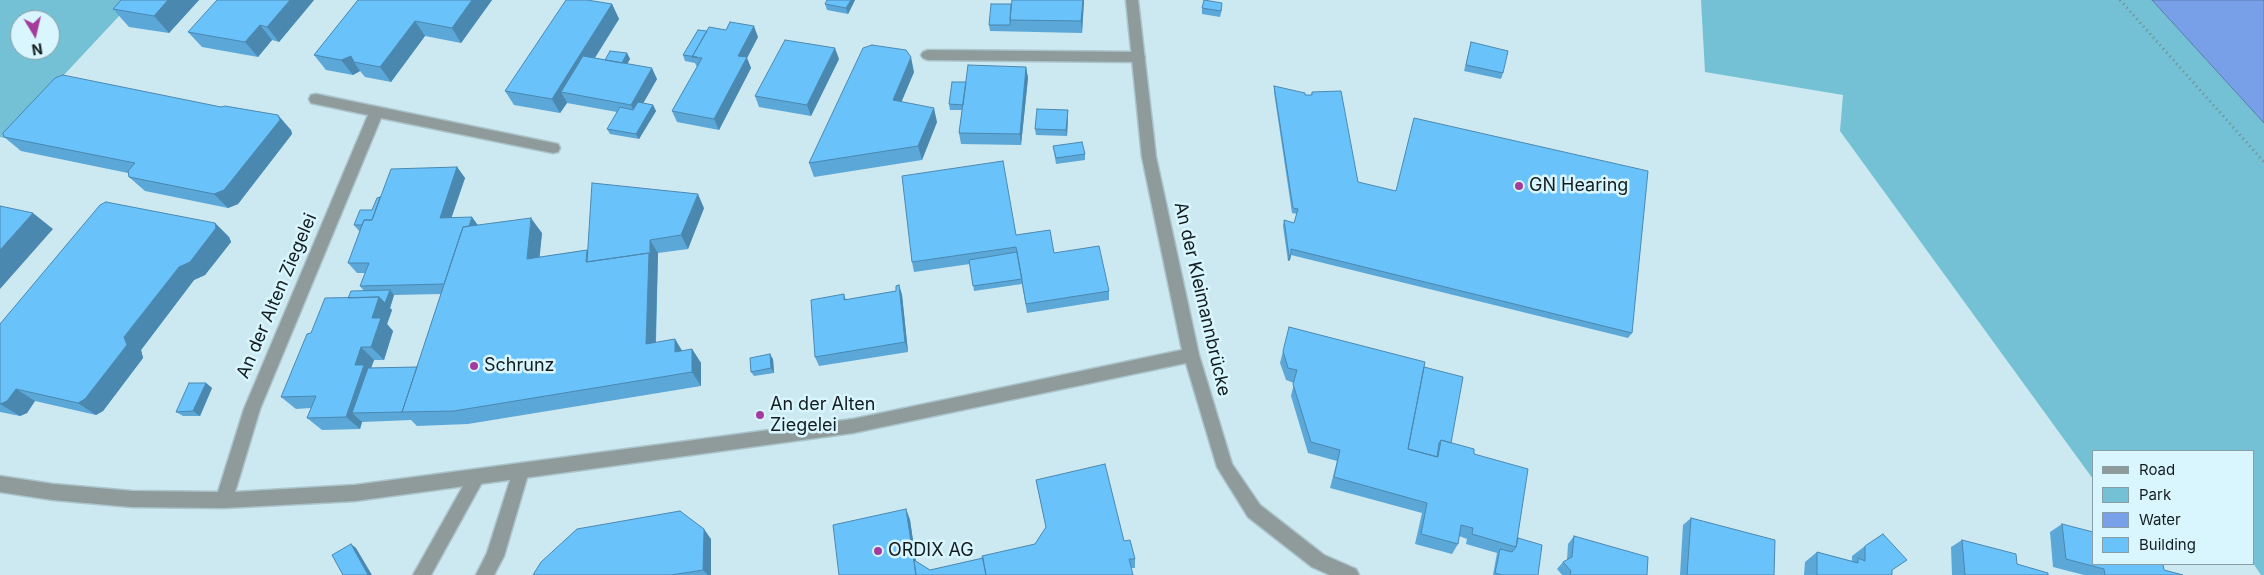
<!DOCTYPE html>
<html>
<head>
<meta charset="utf-8">
<style>
  body { margin:0 }
  #map { position:relative; width:2264px; height:575px; overflow:hidden; background:#cce9f1; font-family:Inter,sans-serif }
  canvas { display:block }
  .legend { position:absolute; left:2092px; top:450px; width:162px; height:115px; box-sizing:border-box; background:#d9f6fe; border:1px solid #8a9fa5; margin:0; padding:6px 9px; list-style:none; font-size:15px; color:#131d20 }
  .legend li { display:flex; align-items:center; gap:10px; height:25px }
  .legend b { width:25px; border:1px solid #8a9fa5 }
  .north { position:absolute; left:10px; top:10px; width:50px; height:50px; box-sizing:border-box; background:#d9f6fe; border:1px solid #8a9fa5; border-radius:50%; rotate:171deg; font-size:14px; font-weight:700; line-height:20px; text-align:center; color:#131d20 }
  .north::after { content:''; display:block; margin:auto; width:18px; height:22px; background:#a53c9d; clip-path:polygon(50% 0,100% 100%,50% 72%,0 100%) }
</style>
</head>
<body>
<div id="map">
<canvas width="2264" height="575"></canvas>
<ul class="legend">
<li><b style="height:6px;background:#8f9b9b"></b>Road</li>
<li><b style="height:14px;background:#74c0d4"></b>Park</li>
<li><b style="height:14px;background:#78a0e9"></b>Water</li>
<li><b style="height:14px;background:#6ac2fb"></b>Building</li>
</ul>
<div class="north">N</div>
</div>
<script>
const c = document.querySelector('canvas').getContext('2d');
c.lineJoin = 'round';
function fill(path, color) { c.fillStyle = color; c.fill(path, 'evenodd'); }
const shape = rows => new Path2D(rows.map(r => 'M' + r).join(''));
function trace(path, color, width, dash) { c.strokeStyle = color; c.lineWidth = width; c.lineCap = dash ? 'butt' : 'round'; c.setLineDash(dash || []); c.stroke(path); }
function label(font, color, halo, rows, align = 'center') {
  c.font = font + ' Inter,sans-serif'; c.lineWidth = 5; c.setLineDash([]); c.textBaseline = 'middle'; c.strokeStyle = halo; c.fillStyle = color; for (const [text, x, y, turn = 0] of rows) {
    c.save(); c.translate(x, y); c.rotate((+turn || 0) * Math.PI / 180); c.textAlign = isNaN(turn) ? turn : align; if (halo) c.strokeText(text, 0, 0); c.fillText(text, 0, 0); c.restore();
  }
}
const green = shape([
  [0,0,134,0,5,138,0,137],
  [20,20,50,20,50,50,20,50],
  [1701,0,2152,0,2264,123,2264,575,2261,575,2253,563,2253,451,2093,451,2093,479,1840,131,1843,95,1705,72]
]);
const water = shape([
  [2152,0,2264,0,2264,123,2152,0]
]);
const path = shape([
  [2120,0,2264,162]
]);
const lane = shape([
  [928,50,1138,52,1143,54,1145,57,1143,60,1138,62,928,60,923,58,921,55,923,52,928,50],
  [521,463,527,466,529,471,504,556,494,575,476,575,487,553,513,471,515,466,521,463],
  [477,469,483,472,485,477,431,575,413,575,471,472,477,469]
]);
const street = shape([
  [1126,0,1138,0,1156,157,1199,355,1232,464,1260,505,1324,555,1356,569,1359,575,1330,575,1312,567,1248,517,1217,467,1186,363,853,433,355,501,224,508,132,507,53,500,0,492,0,476,53,484,132,491,218,492,244,409,368,115,311,103,309,99,311,95,316,94,553,143,558,144,560,148,558,152,553,153,381,118,260,409,235,492,355,485,853,419,1182,350,1142,157,1126,0]
]);
const wall = shape([
  [121,0,199,0,169,33,129,27,113,9],
  [314,0,279,42,272,40,258,57,202,47,188,32],
  [358,0,492,0,461,43,425,36,391,82,365,77,360,71,353,75,326,70,314,55],
  [855,0,848,14,827,10,825,4],
  [1084,0,1082,33,990,31,989,25,1011,4],
  [612,4,619,19,595,58,605,60,627,53,630,59,627,64,657,79,643,103,653,105,656,111,639,139,610,134,607,129,617,112,567,103,560,113,514,105,505,91],
  [1202,8,1222,9,1220,17,1202,14],
  [707,31,758,37,747,58,751,68,719,130,677,122,672,111,697,67,695,63,685,61,683,55],
  [1471,42,1503,73,1501,79,1464,71],
  [839,59,811,116,759,107,755,96],
  [1026,67,1028,78,1021,145,961,144,959,133,962,110,950,110,949,104,966,82],
  [914,72,901,102,937,122,922,160,814,177,809,163],
  [1274,86,1305,95,1311,95,1312,92,1358,182,1632,333,1628,338,1291,255,1290,260,1288,261,1283,226,1284,220,1294,223,1297,214,1292,213,1274,92],
  [1068,110,1068,116,1067,136,1036,135,1035,129],
  [291,130,292,134,238,204,228,208,145,191,129,177,128,173,21,151,4,137],
  [1053,146,1085,154,1085,160,1056,164],
  [457,167,465,178,451,218,478,225,542,233,539,257,587,250,588,252,704,208,688,249,658,253,656,343,675,339,682,351,692,349,701,363,701,386,468,424,417,426,411,420,362,422,360,429,322,430,307,418,311,408,296,409,281,397,348,298,364,291,360,286,365,273,357,273,348,263,360,231,359,231,354,225,372,210,380,197],
  [441,294,417,367,371,368,374,360,384,360,393,331,387,324,392,310,390,308,394,295],
  [215,223,229,237,231,242,205,275,194,280,141,350,143,358,103,411,96,415,35,401,27,413,20,416,0,412,0,324],
  [1016,235,1054,253,1109,291,1109,300,1027,313,1022,284,974,291,970,264,914,272,912,262],
  [899,285,902,295,908,352,819,366,815,357,844,294,846,300,896,291],
  [1283,351,1424,367,1451,443,1474,454,1538,575,1493,575,1497,553,1466,544,1467,539,1459,536,1458,544,1452,554,1415,544,1422,513,1330,488,1337,461,1308,453,1291,396,1294,383,1286,380,1280,363],
  [773,359,774,373,754,376,751,372],
  [206,383,212,388,200,416,183,416,176,412],
  [1036,480,1124,541,1135,559,1135,568,839,575,906,509,910,520,916,561,930,570,983,558,1035,544,1046,528],
  [1691,518,1774,575,1680,575,1683,525],
  [2062,524,2093,564,2164,570,2183,575,2084,575,2053,567,2050,532],
  [1574,536,1647,575,1562,575,1557,569,1563,562,1567,560,1568,544],
  [711,539,711,575,533,575],
  [1962,540,2017,564,2048,575,1952,575,1951,547],
  [1865,546,1892,570,1892,575,1804,575,1805,562,1817,552,1852,561,1852,556]
]);
const shadedWall = shape([
  [168,0,199,0,169,33,154,16],
  [290,0,314,0,279,42,267,27],
  [472,0,492,0,461,43,452,28],
  [851,0,855,0,848,14,846,8],
  [1083,0,1084,0,1082,33,1081,21],
  [612,4,619,19,572,94,561,92,567,103,560,113,552,99],
  [415,21,425,36,391,82,380,67],
  [260,25,272,40,258,57,245,42],
  [754,26,758,37,747,58,751,68,719,130,714,119,738,56],
  [835,48,839,59,811,116,807,105],
  [627,53,630,59,623,72,620,66],
  [351,56,354,62,360,71,353,75,341,60],
  [911,57,914,72,896,115,893,100],
  [1026,67,1028,78,1021,145,1020,134],
  [652,68,657,79,636,116,631,105],
  [653,105,656,111,639,139,636,134],
  [934,108,937,122,922,160,918,146],
  [1068,110,1068,116,1067,136,1066,130],
  [278,115,291,130,292,134,238,204,228,208,214,194],
  [457,167,465,178,448,228,440,218],
  [698,194,704,208,688,249,681,235],
  [33,213,53,229,0,289,0,250],
  [472,217,480,228,451,284],
  [531,218,542,233,538,274,527,259],
  [215,223,229,237,231,242,205,275,194,280,141,350,143,358,103,411,96,415,78,403,124,337,179,267],
  [650,240,658,253,655,359,646,344,649,253],
  [587,250,595,263,586,262],
  [1291,254,1290,260,1288,261,1289,256],
  [899,285,902,295,908,352,905,342],
  [390,290,394,295,390,308,392,310,387,324,393,331,384,360,371,347,372,318,379,297],
  [675,339,684,354,675,352],
  [361,347,374,360,370,371,352,413,362,422,360,429,346,417,355,365],
  [692,349,701,363,701,386,692,372],
  [770,354,773,359,774,373,771,368],
  [206,383,212,388,200,416,193,411],
  [16,389,35,401,27,413,20,416,0,404],
  [906,509,910,520,918,575,916,575],
  [704,529,711,539,711,575,708,575,703,570],
  [351,544,356,548,372,575,368,575]
]);
const building = shape([
  [121,0,168,0,154,16,113,9,121,0],
  [217,0,290,0,267,27,260,25,245,42,188,32,217,0],
  [358,0,472,0,452,28,415,21,380,67,354,62,351,56,341,60,314,55,358,0],
  [566,0,587,0,612,4,552,99,505,91,566,0],
  [827,0,851,0,846,8,825,4,827,0],
  [1012,0,1083,0,1081,21,1010,20,1012,0],
  [1204,0,1222,3,1221,11,1202,8,1204,0],
  [991,4,1011,4,1010,20,1010,25,989,25,991,4],
  [730,22,754,26,738,56,747,57,714,119,672,111,702,58,692,57,709,27,726,30,730,22],
  [698,30,707,31,692,57,697,57,683,55,698,30],
  [785,40,835,48,807,105,755,96,785,40],
  [1471,42,1508,51,1503,73,1466,65,1471,42],
  [872,45,906,50,911,57,893,100,934,108,918,146,809,163,863,48,872,45],
  [610,51,627,53,622,63,605,60,610,51],
  [583,56,652,68,631,105,561,92,583,56],
  [968,65,1026,67,1020,134,959,133,968,65],
  [63,75,221,107,225,106,278,115,280,120,224,190,214,194,129,177,128,171,135,163,4,137,3,133,55,78,63,75],
  [952,82,966,82,963,105,949,104,952,82],
  [1274,86,1305,93,1305,95,1312,95,1312,92,1341,91,1358,182,1396,191,1414,118,1648,171,1632,333,1291,249,1291,254,1289,256,1284,220,1294,223,1298,209,1293,208,1274,86],
  [638,102,653,105,636,134,607,129,620,107,633,110,638,102],
  [1037,109,1068,110,1066,130,1035,129,1037,109],
  [1082,142,1085,154,1056,158,1053,146,1082,142],
  [1003,161,1016,235,1050,230,1054,253,1099,246,1109,291,1026,304,1016,247,912,262,902,176,1003,161],
  [457,167,440,218,472,217,469,226,463,227,444,284,360,286,369,263,348,263,364,220,372,220,391,169,457,167],
  [592,183,698,194,681,235,650,240,650,255,649,253,587,262,592,183],
  [380,197,372,220,364,220,362,225,354,225,360,210,372,210,377,198,380,197],
  [106,202,215,223,216,228,190,262,179,267,124,337,127,345,85,399,78,403,16,389,7,401,0,404,0,324,100,205,106,202],
  [0,206,33,213,0,250,0,206],
  [531,218,527,259,587,250,586,262,649,253,646,344,675,339,675,352,692,349,692,372,454,411,402,412,463,227,531,218],
  [1017,252,1022,279,973,286,969,260,1017,252],
  [899,285,905,342,815,357,811,300,844,294,844,300,896,291,896,286,899,285],
  [390,290,385,303,379,297,348,298,351,291,390,290],
  [379,297,372,318,381,318,371,347,361,347,355,365,364,365,346,417,307,418,316,396,281,397,307,334,311,333,325,298,379,297],
  [1289,327,1425,362,1408,449,1438,457,1441,440,1474,449,1474,454,1528,469,1516,547,1472,534,1473,528,1461,525,1458,544,1421,534,1427,503,1334,477,1340,450,1311,442,1293,384,1297,370,1288,368,1283,351,1289,327],
  [770,354,771,368,751,372,750,358,770,354],
  [417,367,402,412,352,413,368,368,417,367],
  [1424,367,1463,377,1451,443,1441,440,1439,443,1437,457,1408,449,1424,367],
  [189,383,206,383,193,411,176,412,189,383],
  [1105,464,1124,541,1130,540,1135,559,1129,559,1133,575,986,575,982,556,1035,544,1046,527,1036,480,1105,464],
  [906,509,916,575,839,575,833,525,906,509],
  [680,511,704,529,703,570,671,575,533,575,541,562,577,529,680,511],
  [1691,518,1775,540,1774,575,1687,575,1691,518],
  [2062,524,2093,532,2093,564,2163,564,2164,570,2183,575,2105,575,2104,569,2066,559,2062,524],
  [1883,534,1907,560,1892,570,1892,575,1817,575,1817,552,1858,563,1858,558,1865,561,1865,546,1883,534],
  [1574,536,1648,557,1647,575,1570,575,1571,571,1563,562,1572,557,1574,536],
  [1518,538,1542,545,1538,575,1502,575,1495,573,1500,549,1512,552,1516,547,1518,538],
  [1962,540,2016,554,2017,564,2048,573,2048,575,1965,575,1962,540],
  [351,544,368,575,343,575,332,555,351,544],
  [983,558,986,575,916,575,914,560,930,570,983,558]
]);
const markers = [
  [1519,186,5,"#a53c9d"],
  [474,366,5,"#a53c9d"],
  [760,415,5,"#a53c9d"],
  [878,551,5,"#a53c9d"]
];
const poiNames = [
  ["GN Hearing",1529,186],
  ["Schrunz",484,366],
  ["An der Alten",770,405],
  ["Ziegelei",770,426],
  ["ORDIX AG",888,551]
];
const streetNames = [
  ["An der Alten Ziegelei",277,296,-67],
  ["An der Kleimannbrücke",1202,299,77]
];
fill(green, '#74c0d4');
fill(water, '#78a0e9');
trace(water, '#5a79ad', 1);
trace(lane, '#abc4cb', 3);
trace(street, '#abc4cb', 3);
trace(path, '#74888e', 3, [1, 4]);
fill(lane, '#8f9b9b');
fill(street, '#8f9b9b');
fill(wall, '#5ba7d8');
fill(shadedWall, '#4a88b0');
fill(building, '#6ac2fb');
trace(building, '#4a88b0', 1);
for (const [x, y, r, color] of markers) { const dot = new Path2D(); dot.arc(x, y, r, 0, 2 * Math.PI); c.fillStyle = color; c.fill(dot); trace(dot, '#d9f6fe', 2); }
label('18px', '#131d20', '#d9f6fe', poiNames, 'left');
label('18px', '#131d20', '#d9f6fe', streetNames);
</script>
</body>
</html>
